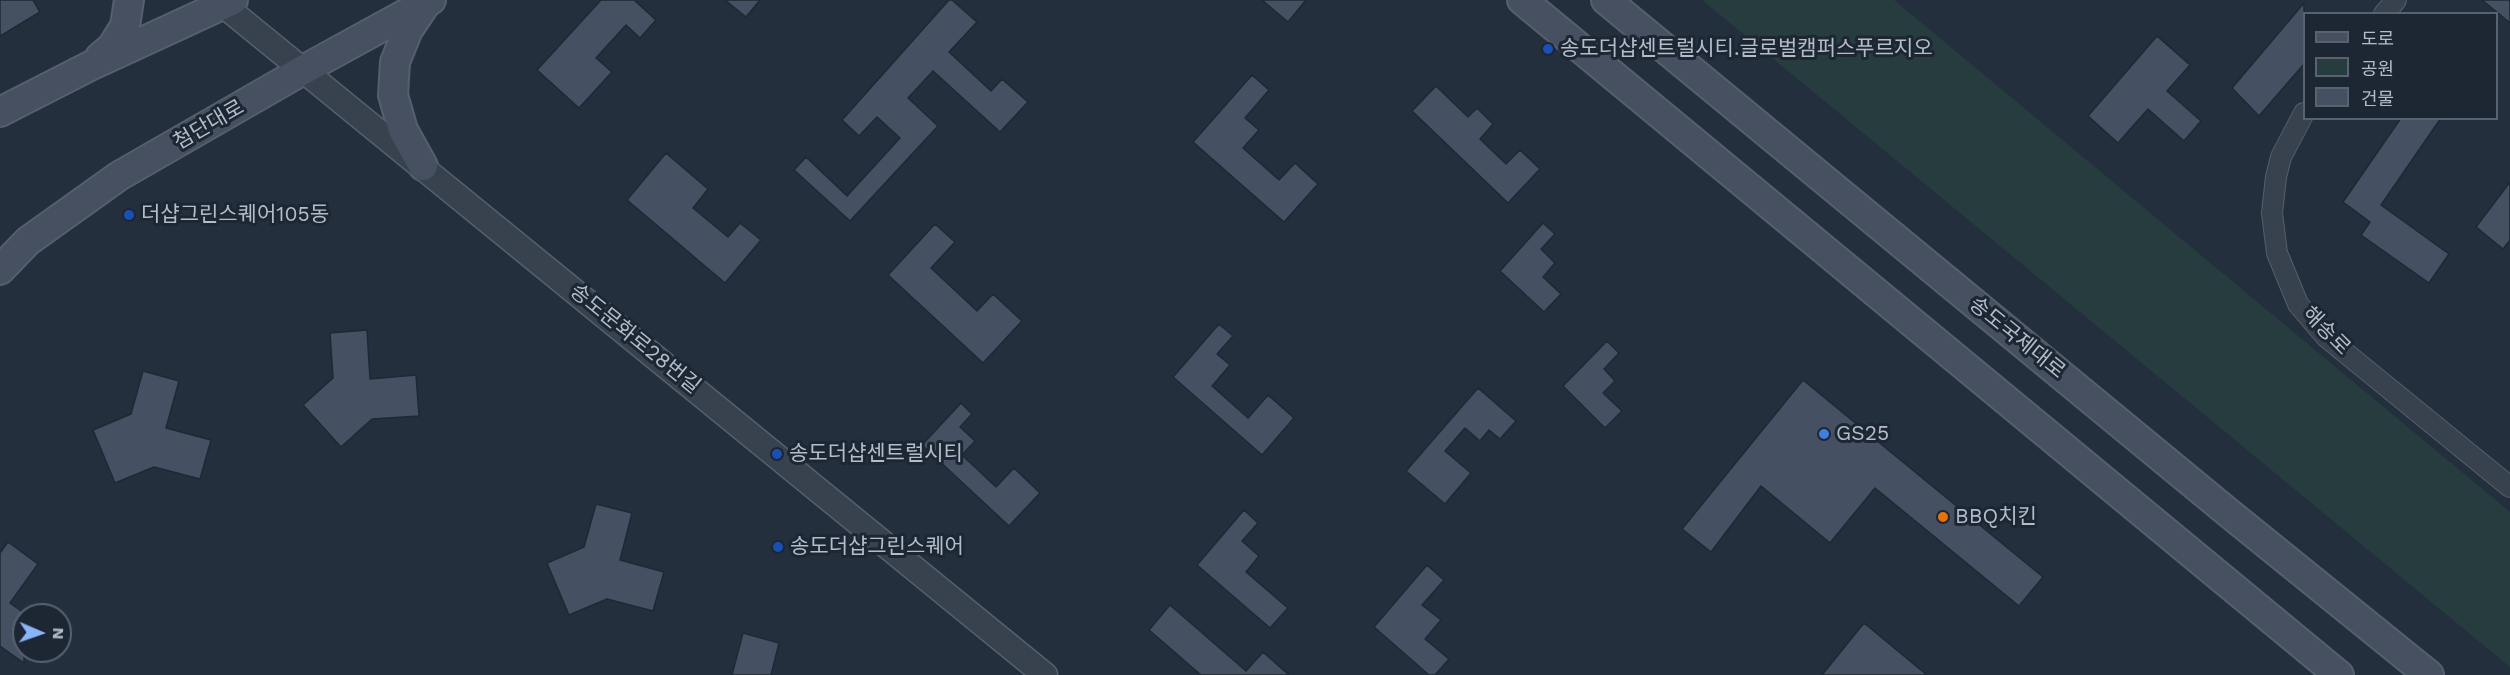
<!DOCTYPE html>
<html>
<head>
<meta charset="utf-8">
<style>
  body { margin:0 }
  #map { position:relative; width:2510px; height:675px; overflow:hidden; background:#242f3e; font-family:"Work Sans","Noto Sans KR",sans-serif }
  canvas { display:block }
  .legend { position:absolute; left:2303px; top:12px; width:195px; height:108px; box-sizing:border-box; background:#1d2633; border:2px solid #59626f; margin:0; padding:8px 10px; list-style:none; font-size:18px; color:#b4bcc9 }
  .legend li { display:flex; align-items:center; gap:12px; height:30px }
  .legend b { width:30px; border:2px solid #59626f }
  .north { position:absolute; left:12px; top:603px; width:60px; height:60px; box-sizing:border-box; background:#1d2633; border:2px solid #59626f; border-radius:50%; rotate:92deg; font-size:16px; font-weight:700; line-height:24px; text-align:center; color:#b4bcc9 }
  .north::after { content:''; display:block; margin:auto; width:21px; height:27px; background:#8ab4f8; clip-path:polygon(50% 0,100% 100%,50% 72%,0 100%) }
</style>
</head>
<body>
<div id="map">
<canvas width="2510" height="675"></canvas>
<ul class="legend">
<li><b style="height:8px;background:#465061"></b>도로</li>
<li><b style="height:16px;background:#263c3f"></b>공원</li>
<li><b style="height:16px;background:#455162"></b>건물</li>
</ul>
<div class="north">N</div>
</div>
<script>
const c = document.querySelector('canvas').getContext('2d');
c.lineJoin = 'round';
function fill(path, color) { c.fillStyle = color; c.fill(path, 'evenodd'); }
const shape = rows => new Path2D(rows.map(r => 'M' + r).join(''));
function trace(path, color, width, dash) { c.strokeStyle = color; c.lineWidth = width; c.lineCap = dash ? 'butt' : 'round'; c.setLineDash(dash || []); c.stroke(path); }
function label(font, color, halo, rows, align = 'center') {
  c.font = font + ' "Work Sans","Noto Sans KR",sans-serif'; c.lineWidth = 6; c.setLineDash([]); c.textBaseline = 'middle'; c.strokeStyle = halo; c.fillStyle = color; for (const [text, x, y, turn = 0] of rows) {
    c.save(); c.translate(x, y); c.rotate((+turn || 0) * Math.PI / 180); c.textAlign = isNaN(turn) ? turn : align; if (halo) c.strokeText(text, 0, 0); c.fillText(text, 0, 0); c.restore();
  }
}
const green = shape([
  [1702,0,1894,0,2510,512,2510,667]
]);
const building = shape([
  [0,0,33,0,40,12,0,36,0,0],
  [601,0,634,0,656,20,640,38,626,25,596,58,612,72,579,108,537,70,601,0],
  [725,0,760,0,746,17,725,0],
  [949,0,952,0,977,22,949,52,991,91,1002,79,1028,102,1000,132,933,71,908,98,938,126,850,221,794,170,806,157,847,196,900,138,877,117,859,136,842,120,949,0],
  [1262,0,1306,0,1288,22,1262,0],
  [2482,0,2510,0,2510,23,2482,0],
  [2304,3,2304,64,2259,116,2232,88,2304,3],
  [2157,36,2190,65,2167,91,2201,121,2184,141,2148,109,2118,143,2088,116,2157,36],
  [1252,75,1269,90,1245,118,1259,130,1243,148,1279,180,1295,163,1318,184,1284,222,1193,142,1252,75],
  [1436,86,1468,117,1477,108,1493,124,1480,139,1506,164,1520,150,1540,169,1508,203,1412,111,1436,86],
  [2401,118,2441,118,2381,205,2449,254,2429,283,2361,235,2370,222,2343,202,2401,118],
  [666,153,708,189,693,208,728,237,740,223,761,240,725,283,627,200,666,153],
  [2510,182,2510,240,2503,249,2476,227,2510,182],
  [1543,223,1555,234,1541,249,1555,263,1543,277,1561,294,1544,312,1500,271,1543,223],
  [935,224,955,242,931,268,977,311,993,294,1022,321,983,363,888,275,935,224],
  [1219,324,1233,336,1217,354,1230,365,1212,386,1248,418,1268,395,1294,418,1262,455,1173,377,1219,324],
  [367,330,370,379,416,375,419,416,372,419,341,447,303,405,333,378,330,333,367,330],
  [1607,341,1619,353,1604,369,1615,381,1603,393,1622,411,1605,428,1563,386,1607,341],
  [143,371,179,381,166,428,211,440,200,479,154,467,115,483,93,430,131,414,143,371],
  [1803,380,2043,577,2019,606,1875,488,1830,543,1761,486,1711,552,1682,529,1803,380],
  [1478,388,1516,421,1500,439,1489,430,1480,441,1465,428,1445,451,1471,473,1445,504,1406,471,1478,388],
  [961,403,972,414,960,427,975,441,962,455,996,487,1014,468,1040,493,1009,526,922,445,961,403],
  [596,504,632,513,620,560,664,572,653,611,607,599,569,615,547,563,584,547,596,504],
  [1244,510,1258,523,1242,541,1259,556,1246,572,1288,608,1270,628,1197,565,1244,510],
  [8,542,38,564,10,603,24,613,24,663,0,646,0,553,8,542],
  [1427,565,1444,580,1422,605,1441,620,1425,639,1449,659,1435,675,1429,675,1374,627,1427,565],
  [1170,605,1246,671,1263,652,1289,675,1201,675,1149,630,1170,605],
  [1864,623,1927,675,1822,675,1864,623],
  [743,633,779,643,771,675,732,675,743,633]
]);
const minor = shape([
  [2384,14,2396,0],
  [2304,113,2281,157,2276,177,2272,213,2277,253,2298,304,2326,337,2510,487]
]);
const tertiary = shape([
  [217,0,1045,675]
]);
const secondary = shape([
  [1522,0,2339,675],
  [1606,0,2230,514,2429,675],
  [100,57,112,47,125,26,129,0],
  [0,112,90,66,233,0],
  [423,166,403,130,393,95,395,62,408,30,426,3],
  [0,270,28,241,119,176,305,69,431,0]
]);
const markers = [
  [1548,49,6,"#1a4fb4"],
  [129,215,6,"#1a4fb4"],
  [1824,434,6,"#3f7fe0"],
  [777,454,6,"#1a4fb4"],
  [1943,517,6,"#e8710a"],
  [778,547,6,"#1a4fb4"]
];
const poiNames = [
  ["송도더샵센트럴시티.글로벌캠퍼스푸르지오",1560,49],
  ["더샵그린스퀘어105동",141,215],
  ["GS25",1836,434],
  ["송도더샵센트럴시티",789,454],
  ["BBQ치킨",1955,517],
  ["송도더샵그린스퀘어",790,547]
];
const streetNames = [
  ["첨단대로",209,125,-30],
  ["해송로",2326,331,45],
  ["송도국제대로",2017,338,39],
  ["송도문화로28번길",635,339,39]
];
fill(green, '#263c3f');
fill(building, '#455162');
trace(building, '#1f2835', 1.5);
trace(minor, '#565f6c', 22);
trace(tertiary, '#565f6c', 27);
trace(secondary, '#565f6c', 32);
trace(minor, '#38414e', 20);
trace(tertiary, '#38414e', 24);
trace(secondary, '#465061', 28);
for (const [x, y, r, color] of markers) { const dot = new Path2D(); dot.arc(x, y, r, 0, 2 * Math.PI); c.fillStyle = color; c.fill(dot); trace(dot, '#1d2633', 2); }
label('21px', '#b4bcc9', '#1d2633', poiNames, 'left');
label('21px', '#b4bcc9', '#1d2633', streetNames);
</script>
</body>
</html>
